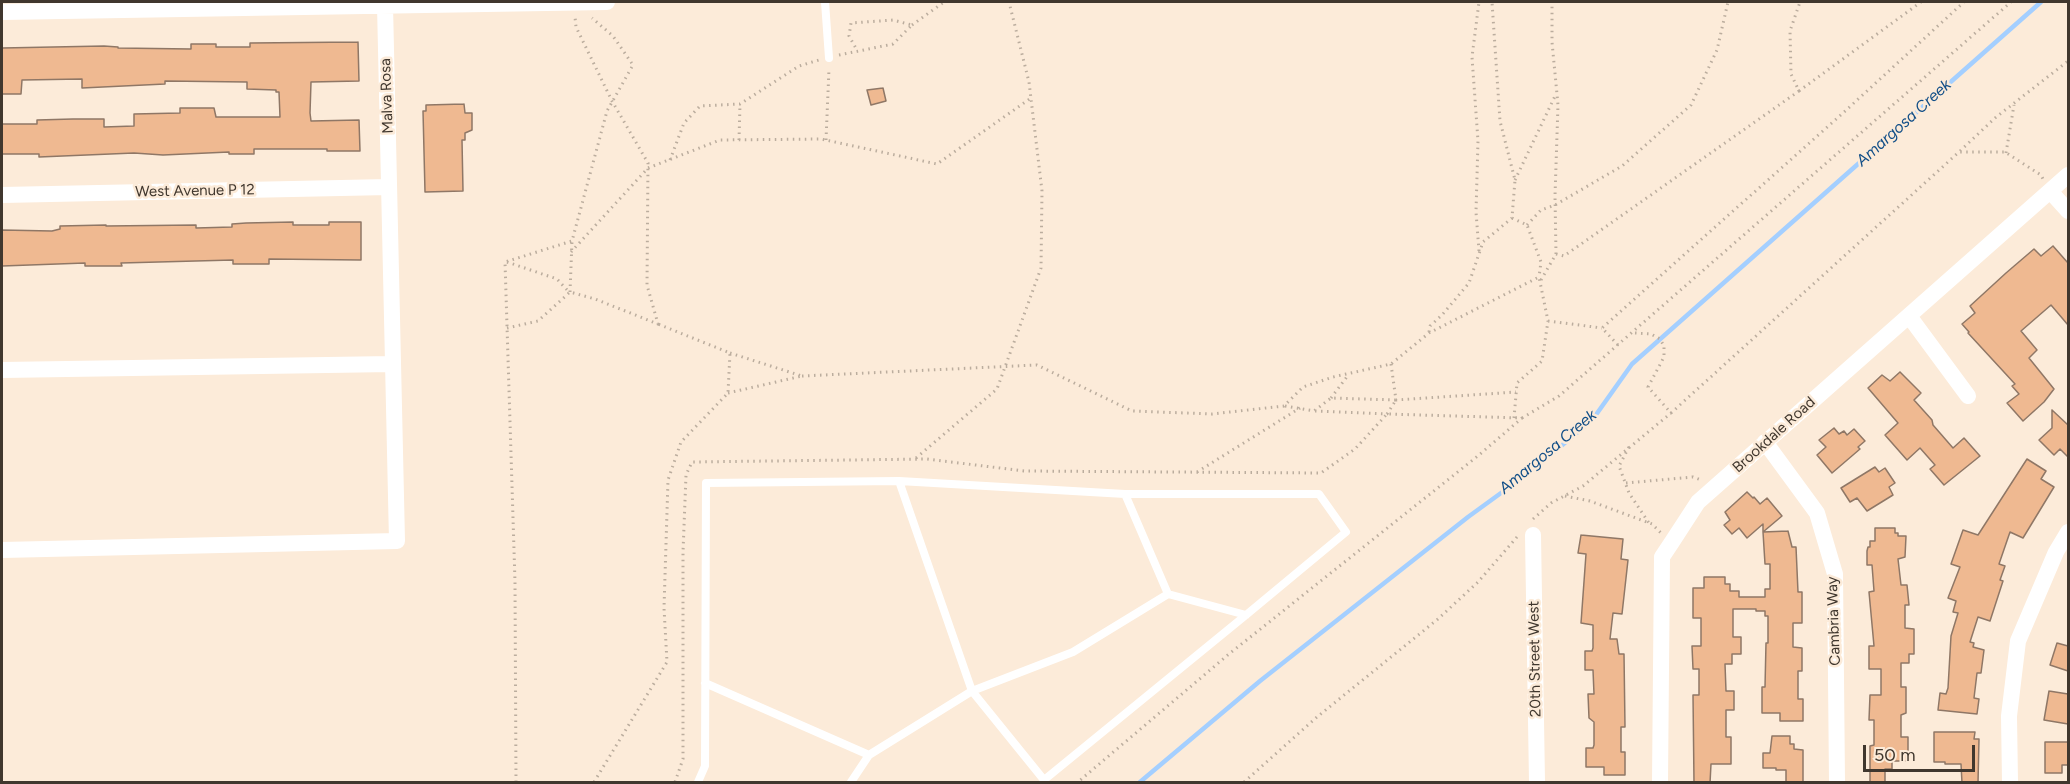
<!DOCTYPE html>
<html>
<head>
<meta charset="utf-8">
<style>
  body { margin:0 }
  #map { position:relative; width:2070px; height:784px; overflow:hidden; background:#fcebd9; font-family:Figtree,sans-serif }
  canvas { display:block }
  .frame { position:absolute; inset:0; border:3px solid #40372e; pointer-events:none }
  .scale { position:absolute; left:1863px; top:745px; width:112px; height:27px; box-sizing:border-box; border:3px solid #40372e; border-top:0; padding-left:8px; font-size:18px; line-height:21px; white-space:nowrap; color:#40372e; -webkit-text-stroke:4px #fcebd9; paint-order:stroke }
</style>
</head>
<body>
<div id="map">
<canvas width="2070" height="784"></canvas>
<div class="frame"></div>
<div class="scale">50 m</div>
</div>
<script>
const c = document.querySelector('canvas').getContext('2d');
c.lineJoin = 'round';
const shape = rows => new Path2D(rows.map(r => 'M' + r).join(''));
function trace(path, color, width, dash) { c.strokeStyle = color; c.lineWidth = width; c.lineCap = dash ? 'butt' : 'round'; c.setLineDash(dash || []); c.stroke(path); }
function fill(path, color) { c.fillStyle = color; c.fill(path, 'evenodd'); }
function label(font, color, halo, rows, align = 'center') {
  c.font = font + ' Figtree,sans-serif'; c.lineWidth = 5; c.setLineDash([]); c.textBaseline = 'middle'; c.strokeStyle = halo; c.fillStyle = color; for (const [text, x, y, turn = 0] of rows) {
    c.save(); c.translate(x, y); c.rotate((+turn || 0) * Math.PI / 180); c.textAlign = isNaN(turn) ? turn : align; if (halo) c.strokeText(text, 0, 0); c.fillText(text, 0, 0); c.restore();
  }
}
const stream = shape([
  [1140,782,1260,681,1468,517,1534,469,1593,419,1632,364,2041,2]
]);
const building = shape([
  [358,42,359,81,311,82,310,113,311,121,359,120,360,151,327,151,327,149,254,149,254,154,229,154,229,152,163,155,134,153,39,157,39,154,2,154,2,124,37,124,37,120,73,119,104,119,104,127,134,126,134,114,180,113,180,108,214,108,216,117,280,117,279,92,276,92,276,90,247,89,247,82,165,81,165,84,82,88,82,79,22,80,21,94,2,94,2,48,104,46,118,47,118,48,191,49,191,44,216,44,216,47,250,47,250,43,358,42],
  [883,88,886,101,871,105,867,90,883,88],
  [464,104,465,113,472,113,472,130,465,133,465,140,462,140,463,191,425,192,423,111,426,111,426,105,464,104],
  [293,222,293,225,329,225,329,222,361,222,361,260,269,259,269,264,233,264,233,260,121,263,122,266,85,266,85,263,2,266,2,230,52,231,60,229,60,226,106,225,106,226,196,225,196,228,232,227,232,224,246,223,293,222],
  [2053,246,2068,263,2068,325,2051,305,2021,331,2037,350,2029,358,2054,389,2044,402,2023,421,2007,403,2019,394,2012,386,2015,384,1968,333,1969,332,1962,324,1975,313,1970,306,2006,273,2034,249,2041,256,2053,246],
  [1900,372,1921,393,1914,400,1932,420,1933,425,1953,448,1964,438,1980,456,1944,485,1930,469,1935,465,1920,448,1907,460,1885,435,1898,423,1868,388,1882,375,1890,381,1900,372],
  [2052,410,2068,425,2068,457,2060,449,2054,455,2039,440,2052,428,2052,410],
  [1834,428,1839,434,1844,431,1847,435,1854,429,1865,441,1858,447,1860,449,1832,473,1817,455,1826,447,1819,440,1834,428],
  [2027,459,2046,471,2041,479,2054,487,2023,538,2010,532,1999,564,2005,566,2000,580,2003,581,1990,621,1978,617,1970,642,1974,643,1973,647,1984,650,1981,673,1977,673,1974,698,1979,699,1977,714,1938,710,1940,693,1946,694,1948,688,1951,636,1958,613,1953,612,1956,601,1948,598,1960,567,1951,564,1963,530,1978,535,2027,459],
  [1875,467,1879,472,1885,468,1895,483,1889,487,1893,495,1867,511,1857,498,1850,502,1841,488,1875,467],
  [1747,492,1753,498,1754,497,1760,504,1767,498,1782,516,1763,532,1763,524,1747,538,1739,528,1732,534,1724,525,1730,520,1725,512,1747,492],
  [1875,528,1895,528,1895,533,1898,533,1898,536,1906,536,1905,557,1898,559,1901,585,1907,585,1909,605,1905,605,1905,628,1914,629,1914,654,1909,654,1909,663,1901,663,1901,687,1906,687,1906,713,1901,715,1901,737,1908,737,1908,761,1892,761,1892,769,1885,769,1885,783,1870,783,1870,746,1874,745,1874,720,1869,720,1870,695,1881,695,1881,669,1869,669,1869,646,1874,646,1869,592,1874,591,1872,565,1867,565,1867,551,1868,547,1870,547,1870,541,1875,541,1875,528],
  [1788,531,1792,547,1796,547,1798,592,1802,592,1802,623,1793,623,1793,647,1802,648,1802,671,1798,671,1798,699,1803,699,1803,721,1780,721,1780,713,1762,713,1762,687,1765,687,1766,643,1768,643,1768,616,1765,616,1765,611,1756,611,1756,609,1733,609,1733,637,1741,637,1741,654,1732,654,1732,664,1725,664,1726,691,1734,691,1734,710,1726,710,1726,737,1731,737,1731,764,1711,764,1710,783,1694,783,1693,695,1699,695,1699,669,1693,669,1692,646,1701,646,1701,618,1693,618,1693,588,1704,588,1704,577,1725,577,1725,584,1730,584,1730,591,1739,591,1739,597,1765,597,1765,589,1770,589,1770,564,1765,564,1763,532,1788,531],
  [1581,535,1623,539,1621,559,1628,560,1622,614,1613,613,1610,639,1617,639,1619,654,1624,654,1625,727,1621,727,1621,752,1625,752,1625,775,1604,775,1604,767,1586,767,1586,748,1593,748,1594,745,1594,722,1589,718,1588,694,1594,694,1593,670,1585,670,1585,651,1592,651,1593,648,1593,625,1581,623,1586,554,1578,553,1581,535],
  [2057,643,2068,646,2068,671,2050,665,2057,643],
  [2049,691,2068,694,2068,724,2044,720,2049,691],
  [1934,732,1975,732,1974,739,1979,739,1978,783,1962,783,1961,764,1945,764,1945,762,1934,762,1934,732],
  [1772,736,1790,736,1790,744,1794,744,1794,749,1803,750,1803,783,1786,783,1786,770,1776,770,1776,768,1763,768,1763,753,1770,753,1772,736],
  [2045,742,2068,742,2068,765,2062,765,2062,773,2045,773,2045,742]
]);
const path = shape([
  [912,25,944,2],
  [839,55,893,44,912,25,893,20,851,23,849,36,857,50],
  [1799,91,1921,2],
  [739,140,740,104],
  [826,140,829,69],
  [1960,151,1995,118,2068,61],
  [2006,153,2014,105],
  [670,160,684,123,700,106,740,104,799,66,819,60],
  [1515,180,1556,94],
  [1512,218,1527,225,1541,262,1539,277],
  [1527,225,1541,210,1555,205,1622,166,1691,105,1717,50,1728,2],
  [1479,251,1476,212,1478,141,1472,57,1479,2],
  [571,252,648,168,720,140,821,139,937,164,1031,98],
  [1556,254,1564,256,1799,91,1791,74,1790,31,1800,2],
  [507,262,557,279,569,292],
  [1541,280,1556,254,1555,196,1558,105,1552,42,1552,2],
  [570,292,572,241],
  [1548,321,1602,328],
  [507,328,538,321,570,292,595,299,658,324,647,285,648,163,612,101,576,27,575,17],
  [1429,332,1430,326,1442,315,1469,283,1483,242,1512,218,1515,180,1500,121,1492,2],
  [1635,333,1651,334,1660,339,1664,346,1664,357,1648,387,1671,413,1959,152,2005,152,2041,175,2043,179],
  [1618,345,1602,328,1843,113,1964,2],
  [1391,364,1396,400,1516,392],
  [802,376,1037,365,1132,411,1212,414,1284,406,1303,387,1333,377,1391,364,1429,333,1539,277,1548,321,1542,361,1517,383,1514,418],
  [728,393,802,376,730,353],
  [1331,398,1349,374],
  [1285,406,1314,411,1331,398,1396,400],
  [1315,411,1387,414,1396,400],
  [1522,418,1559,396,2011,2],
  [1629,447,1619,466,1629,493,1649,523],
  [916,458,997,389,1041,268,1042,191,1029,82,1009,2],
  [1197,472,1300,408],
  [1626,483,1693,477,1701,480],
  [1565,496,1590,501,1652,524,1661,533],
  [1533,519,1551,503,1583,486,1671,413],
  [516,782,515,582,505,262,572,241,607,111,633,65,613,36,592,18],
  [594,782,667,662,664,608,668,480,681,442,728,393,730,353,658,324],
  [675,782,683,759,683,552,686,475,692,462,927,459,1024,471,1321,473,1355,449,1387,414,1522,418,1479,455,1229,654,1078,782],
  [1244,782,1317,717,1438,619,1478,582,1517,537]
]);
const service = shape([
  [825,2,829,58],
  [899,481,972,691,1044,780,1246,615,1346,532,1319,494,1125,494,1168,594,1246,615],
  [705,683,869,755],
  [698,782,705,766,706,483,899,481,1125,494],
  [851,782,869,755,972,691,1073,652,1168,594]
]);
const minor = shape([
  [2,12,607,2],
  [2050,191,2068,211],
  [2,195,389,187],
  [1909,316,1968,396],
  [2,370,392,364],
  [1765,442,1817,513,1835,574,1837,782],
  [1533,535,1537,782],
  [2,550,397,541,385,5],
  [1660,782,1662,557,1672,542,1698,502,2068,175],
  [2010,782,2009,716,2018,641,2056,552,2068,532]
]);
const streetNames = [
  ["Malva Rosa",387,96,-92],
  ["West Avenue P 12",195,191,-1],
  ["Brookdale Road",1774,435,-42],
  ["Cambria Way",1834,621,-92],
  ["20th Street West",1535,659,-91]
];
const waterNames = [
  ["Amargosa Creek",1904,123,-42],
  ["Amargosa Creek",1548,452,-40]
];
trace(stream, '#a4cfff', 4.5);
fill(building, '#efb991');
trace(building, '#8f7766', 1.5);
trace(path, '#bbad9e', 3, [1.5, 4.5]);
trace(service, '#fff', 8);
trace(minor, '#fff', 16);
label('15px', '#40372e', '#fcebd9', streetNames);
label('italic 16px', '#114e87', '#fcebd9', waterNames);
</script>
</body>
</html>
